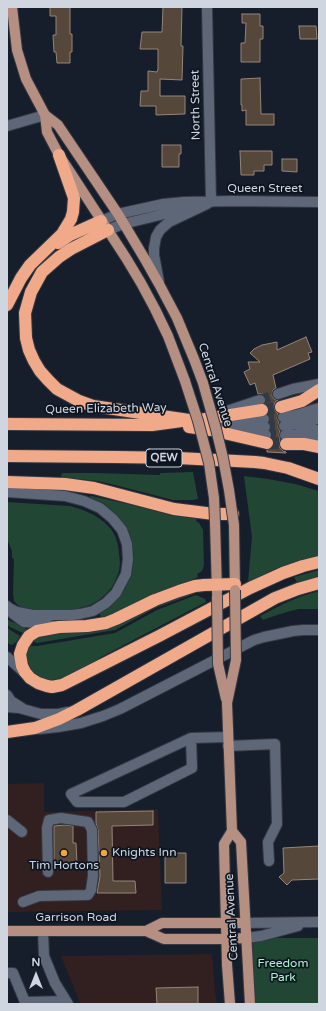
<!DOCTYPE html>
<html>
<head>
<meta charset="utf-8">
<style>
  body { margin:0 }
  #map { position:relative; width:326px; height:1011px; overflow:hidden; background:#161e2b; font-family:"Varela Round",sans-serif }
  canvas { display:block }
  .frame { position:absolute; inset:0; border:8px solid #d0d6df; pointer-events:none }
  .north { position:absolute; left:16px; top:955px; width:40px; height:40px; -webkit-text-stroke:3px #0d1521; paint-order:stroke; rotate:0deg; font-size:11px; font-weight:700; line-height:16px; text-align:center; color:#d0d6df }
  .north::after { content:''; display:block; margin:auto; width:14px; height:18px; background:#d0d6df; clip-path:polygon(50% 0,100% 100%,50% 72%,0 100%) }
</style>
</head>
<body>
<div id="map">
<canvas width="326" height="1011"></canvas>
<div class="frame"></div>
<div class="north">N</div>
</div>
<script>
const c = document.querySelector('canvas').getContext('2d');
c.lineJoin = 'round';
function fill(path, color) { c.fillStyle = color; c.fill(path, 'evenodd'); }
const shape = rows => new Path2D(rows.map(r => 'M' + r).join(''));
function trace(path, color, width, dash) { c.strokeStyle = color; c.lineWidth = width; c.lineCap = dash ? 'butt' : 'round'; c.setLineDash(dash || []); c.stroke(path); }
function label(font, color, halo, rows, align = 'center') {
  c.font = font + ' "Varela Round",sans-serif'; c.lineWidth = 3.5; c.setLineDash([]); c.textBaseline = 'middle'; c.strokeStyle = halo; c.fillStyle = color; for (const [text, x, y, turn = 0] of rows) {
    c.save(); c.translate(x, y); c.rotate((+turn || 0) * Math.PI / 180); c.textAlign = isNaN(turn) ? turn : align; if (halo) c.strokeText(text, 0, 0); c.fillText(text, 0, 0); c.restore();
  }
}
const commercial = shape([
  [44,783,44,812,158,809,162,910,7,912,7,784],
  [212,954,215,991,217,1004,81,1004,80,1003,61,956]
]);
const green = shape([
  [193,472,198,499,192,500,173,500,115,485,98,481,61,477,62,473,96,473,160,475,160,473],
  [244,476,268,479,295,484,319,491,319,556,298,561,277,568,248,582,252,537],
  [90,496,92,496,132,505,170,515,197,519,196,521,199,523,203,530,204,565,202,571,197,574,198,577,123,610,108,616,101,617,99,613,107,609,114,603,120,596,125,589,132,573,134,556,131,538,128,530,118,516,103,503,91,498],
  [7,502,70,506,83,510,94,515,104,522,111,529,115,536,118,545,120,563,119,571,116,579,112,587,106,594,99,600,90,605,72,610,31,610,23,608,19,606,14,601,13,593,14,559,12,558,12,551,7,539],
  [319,570,319,577,297,582,294,577],
  [319,591,319,609,298,609,280,614,263,620,260,616,283,604,302,596],
  [194,593,194,594,155,608,115,630,37,643,33,641,36,638,48,633,89,632,106,628,149,607,181,595],
  [196,595,205,599,206,602,99,658,99,660,66,677,52,680,45,680,33,674,30,669,27,657,27,651,30,646,37,646,115,633,157,610],
  [7,619,12,622,25,626,26,630,23,633,10,627,7,625],
  [7,628,20,636,16,642,12,645,9,644,7,641],
  [252,938,319,938,319,1004,248,1004,249,944]
]);
const building = shape([
  [50,7,70,7,70,34,72,34,72,52,70,52,70,63,57,63,56,52,54,52,53,35,56,35,56,16,50,16,50,7],
  [163,7,182,7,181,46,183,46,182,80,160,79,160,96,185,96,185,114,156,115,156,106,140,106,141,91,148,91,148,71,157,72,158,69,158,49,140,49,142,32,162,32,163,7],
  [242,14,260,14,260,26,263,26,263,39,260,39,260,62,241,62,241,43,245,43,246,23,242,23,242,14],
  [299,26,316,26,317,39,300,39,299,26],
  [260,78,261,114,274,114,274,125,246,125,246,110,242,111,242,105,241,105,241,79,260,78],
  [162,145,181,145,181,154,179,154,179,167,162,167,162,145],
  [240,151,272,151,272,165,264,165,264,171,254,171,254,175,241,175,240,151],
  [282,159,297,159,297,172,282,171,282,159],
  [306,337,312,352,308,353,310,359,273,375,276,388,273,390,272,396,274,399,278,400,275,402,274,406,274,409,278,414,277,418,279,422,278,427,280,431,279,435,280,439,279,444,280,448,283,451,286,452,286,453,267,452,267,450,272,448,274,444,274,440,272,437,272,433,270,430,271,427,269,422,270,419,268,414,269,408,268,406,265,403,266,398,265,395,262,394,258,394,255,383,250,385,244,372,250,369,248,362,260,362,250,353,254,349,262,345,277,342,277,350,306,337],
  [153,811,153,825,112,826,113,881,135,881,136,893,97,893,100,876,98,830,96,823,96,812,153,811],
  [66,825,73,826,73,843,76,843,77,863,54,863,54,826,66,825],
  [319,846,319,879,292,880,287,885,279,877,284,873,283,848,319,846],
  [165,853,186,853,186,883,165,883,165,853],
  [198,987,198,1004,157,1004,156,988,198,987]
]);
const minorTunnel = shape([
  [260,400,278,394],
  [264,419,283,417],
  [265,427,284,426],
  [266,435,285,435]
]);
const highwayTunnel = shape([
  [262,410,281,407],
  [267,443,286,444]
]);
const minor = shape([
  [207,7,211,202],
  [7,126,45,115],
  [101,221,118,214,163,204,184,202,232,201,319,202],
  [108,230,123,224,189,208],
  [159,282,154,255,154,248,156,237,160,230,169,222,207,204],
  [278,394,293,389,319,384],
  [224,412,260,400],
  [283,417,296,415,319,408],
  [232,419,264,419],
  [297,425,308,427,319,431],
  [284,426,304,423,319,418],
  [211,427,265,427],
  [242,433,266,435],
  [285,435,303,435,319,439],
  [7,492,65,496,84,501,100,508,113,519,122,530,127,544,128,559,126,574,116,593,106,603,93,611,80,614,72,615,33,615,17,612,9,608,7,606],
  [12,613,24,622,42,623,57,627],
  [7,657,26,674],
  [7,695,11,701,22,708],
  [7,707,19,708,41,714,58,714,68,712],
  [39,729,58,727,81,723,103,716,120,709,254,640,264,637,293,631,303,630,319,630],
  [191,738,192,768,124,802,77,802,71,794,191,738,228,737],
  [228,746,275,744,277,824,268,842,269,861],
  [7,820,22,832],
  [23,902,39,896,88,895,91,890,93,876,92,830,88,822,61,818,49,820,47,828,48,872],
  [245,923,319,922],
  [43,931,44,956,55,983,68,1004],
  [246,938,261,936,298,926],
  [7,973,13,973,25,1002,66,1001]
]);
const major = shape([
  [12,7,17,50,26,79,45,115,58,125,118,214,146,261,159,284,177,318,194,359,203,383],
  [45,115,47,132,59,155,126,258,141,283,155,309,168,336,185,381],
  [215,522,217,592],
  [234,525,235,590],
  [227,703,232,831,241,842,250,1004],
  [7,931,146,931,164,939,226,939,246,938],
  [146,931,162,923,245,923],
  [230,1004,227,965,224,844,232,831]
]);
const highway = shape([
  [108,230,71,249,59,257,42,272,31,292,25,313,26,338,29,350,34,361,40,371,48,380,57,389,79,401,93,406,107,408,189,420],
  [58,243,70,235,101,221],
  [7,305,21,278,30,265,62,234,71,219,73,212,74,198,59,155],
  [281,407,302,401,319,390],
  [7,424,152,425,189,420,205,419,262,410],
  [189,427,211,430,267,443],
  [286,444,304,444,319,447],
  [7,456,116,457,178,458,255,462,264,463,288,468,319,479],
  [7,482,65,484,94,488,174,509,214,514,233,514],
  [235,584,204,585,195,586,179,591,155,600,116,619,106,623,87,626,59,627,37,631,29,636,23,645,20,654,22,666,25,672,30,678,38,683,47,686,52,687,62,685,159,636,250,588,283,573,303,566,319,562],
  [7,732,35,728,59,719,77,710,275,598,298,589,319,583]
]);
const majorBridge = shape([
  [185,381,198,421,209,463,214,498,215,522],
  [203,383,216,429,223,458,229,490,234,525],
  [217,596,218,664,226,699],
  [227,703,236,660,235,590]
]);
const markers = [
  [64,853,4,"#f3a442"],
  [104,853,4,"#f3a442"]
];
const shields = [
  [164,458,36]
];
const shieldNames = [
  ["QEW",164,458]
];
const streetNames = [
  ["North Street",196,105,-91],
  ["Queen Street",265,189],
  ["Central Avenue",215,385,72],
  ["Queen Elizabeth Way",106,409,-1],
  ["Central Avenue",232,917,-93],
  ["Garrison Road",76,918]
];
const poiNames = [
  ["Knights Inn",112,853],
  ["Tim Hortons",64,866,"center"]
];
const parkNames = [
  ["Freedom",283,964],
  ["Park",283,978]
];
fill(commercial, '#321f1f');
fill(green, '#224634');
fill(building, '#56473b');
trace(building, '#958578', 1);
trace(minorTunnel, '#323a46', 10, [10, 5]);
trace(highwayTunnel, '#323a46', 12, [12, 6]);
trace(minor, '#343944', 12);
trace(major, '#343944', 12);
trace(highway, '#343944', 14);
trace(minor, '#5d6777', 10);
trace(major, '#b58f82', 10);
trace(highway, '#f0aa8a', 12);
trace(majorBridge, '#343944', 12, []);
trace(majorBridge, '#b58f82', 10);
for (const [x, y, r, color] of markers) { const dot = new Path2D(); dot.arc(x, y, r, 0, 2 * Math.PI); c.fillStyle = color; c.fill(dot); trace(dot, '#0d1521', 1.5); }
for (const [x, y, w] of shields) { const box = new Path2D(); box.roundRect(x - w / 2, y - 9, w, 18, 3); c.fillStyle = '#0d1521'; c.fill(box); trace(box, '#d0d6df', 1); }
label('bold 11px', '#d0d6df', null, shieldNames);
label('12px', '#d0d6df', '#0d1521', streetNames);
label('12px', '#d0d6df', '#0d1521', poiNames, 'left');
label('12px', '#acf3cc', '#0d1521', parkNames);
</script>
</body>
</html>
